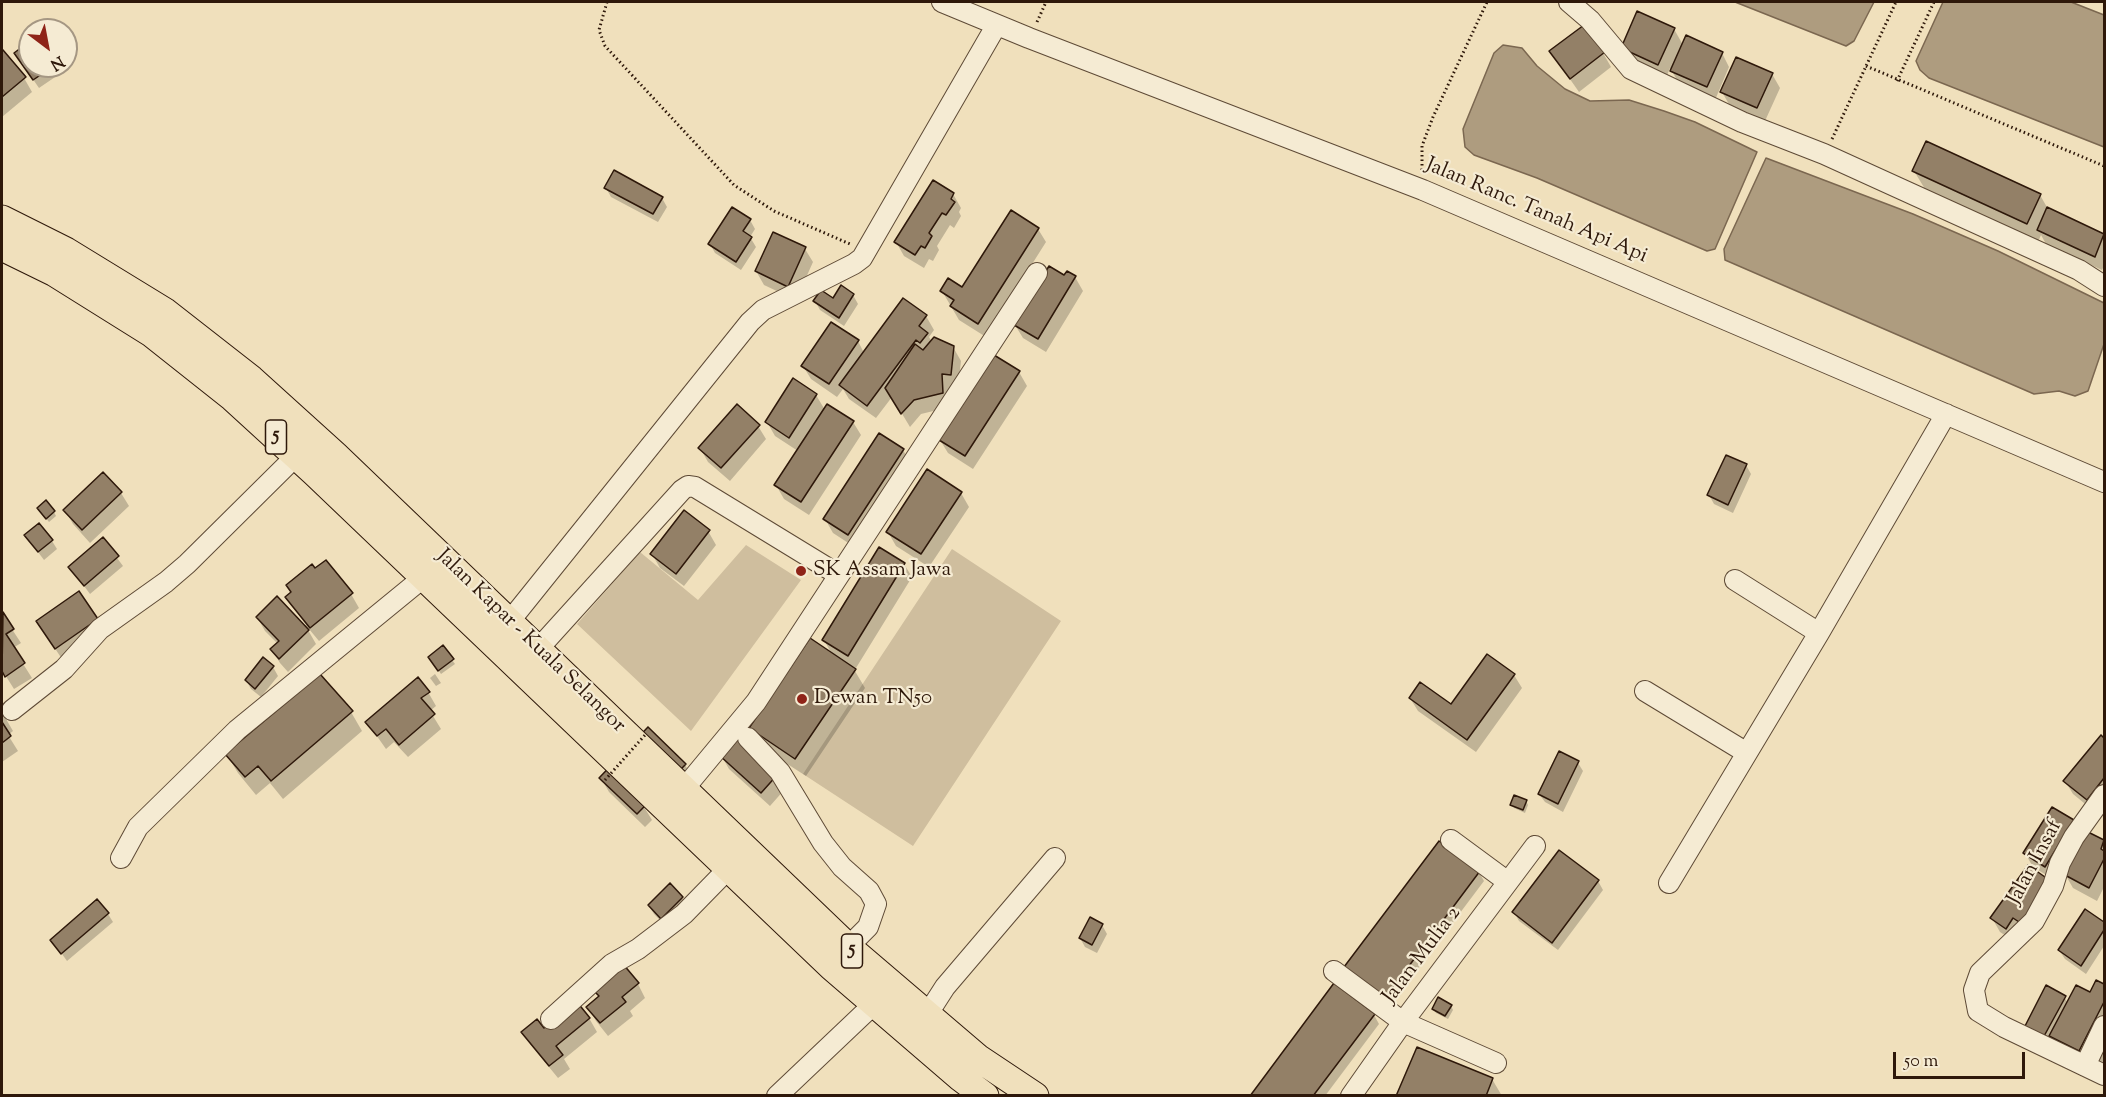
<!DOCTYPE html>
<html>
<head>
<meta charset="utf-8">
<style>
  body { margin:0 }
  #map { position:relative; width:2106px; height:1097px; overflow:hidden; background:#f0e0bc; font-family:"Sorts Mill Goudy",serif }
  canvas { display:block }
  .frame { position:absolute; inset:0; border:3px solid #2e180a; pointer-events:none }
  .north { position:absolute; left:18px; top:18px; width:60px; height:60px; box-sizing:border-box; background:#f5ebd3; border:2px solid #a59783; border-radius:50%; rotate:148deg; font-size:16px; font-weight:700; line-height:24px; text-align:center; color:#2e180a }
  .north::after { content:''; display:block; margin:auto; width:21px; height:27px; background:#8f2418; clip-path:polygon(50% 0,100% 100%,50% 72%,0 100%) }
  .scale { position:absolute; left:1893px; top:1052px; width:132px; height:27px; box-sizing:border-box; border:3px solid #2e180a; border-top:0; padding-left:8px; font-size:18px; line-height:21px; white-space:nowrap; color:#2e180a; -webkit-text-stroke:4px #f5ebd3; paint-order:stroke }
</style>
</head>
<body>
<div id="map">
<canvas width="2106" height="1097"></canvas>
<div class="frame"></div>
<div class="north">N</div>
<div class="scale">50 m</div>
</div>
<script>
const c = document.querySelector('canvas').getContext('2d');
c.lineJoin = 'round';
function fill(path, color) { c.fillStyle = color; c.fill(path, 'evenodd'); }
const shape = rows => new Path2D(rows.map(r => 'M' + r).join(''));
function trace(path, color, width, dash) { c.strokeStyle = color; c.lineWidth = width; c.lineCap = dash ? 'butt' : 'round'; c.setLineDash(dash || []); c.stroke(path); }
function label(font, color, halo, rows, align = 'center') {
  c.font = font + ' "Sorts Mill Goudy",serif'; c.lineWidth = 4.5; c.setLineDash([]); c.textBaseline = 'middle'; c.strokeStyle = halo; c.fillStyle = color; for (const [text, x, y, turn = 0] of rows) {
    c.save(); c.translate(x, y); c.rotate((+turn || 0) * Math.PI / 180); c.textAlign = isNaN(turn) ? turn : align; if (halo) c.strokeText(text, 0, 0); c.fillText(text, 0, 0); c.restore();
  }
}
const green = shape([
  [746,545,801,580,691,731,577,624,640,552,698,600],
  [952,549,1061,621,913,846,803,774]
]);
const water = shape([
  [1735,2,1874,2,1854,41,1846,46,1735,2],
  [1943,2,2071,2,2104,15,2104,147,1929,78,1920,70,1916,61,1943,2],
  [1503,45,1522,48,1537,66,1565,89,1590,101,1629,100,1664,111,1695,122,1757,152,1715,249,1707,251,1537,178,1474,155,1465,147,1463,129,1494,53,1503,45],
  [1766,158,1913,214,1998,251,2104,303,2104,344,2088,391,2075,396,2059,391,2034,394,1725,260,1724,249,1766,158]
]);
const shadow = shape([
  [1674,29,1683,45,1722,53,1729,67,1715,100,1680,85,1670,68,1666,78,1630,62,1623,48],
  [30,43,30,66,56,66,61,73,39,88,21,62],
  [3,52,24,78,32,92,2,117],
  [1551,52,1603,53,1611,67,1579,92],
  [1772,74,1780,88,1765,121,1730,106,1722,92],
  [1914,171,2040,195,2048,209,2104,235,2104,266,2102,270,2046,244,2041,235,2038,242,1925,189],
  [606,188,662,198,667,207,658,222,611,197],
  [953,194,961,208,959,212,961,216,954,228,950,225,937,246,939,250,933,261,929,259,924,268,904,256,896,242],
  [750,220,755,229,750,237,756,247,741,270,715,253,710,244],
  [1038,229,1046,242,986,337,959,320,942,291,962,289],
  [774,234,805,249,813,262,796,300,764,285,756,271],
  [1065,277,1075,277,1083,291,1046,352,1023,338,1015,325],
  [853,295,858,304,844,326,820,310,815,301],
  [903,300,926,316,934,330,929,337,932,342,953,347,961,361,958,388,950,387,950,407,921,414,910,427,892,397,876,418,849,399,843,389,837,397,811,379,803,366,858,341,864,353],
  [1019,372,1027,386,973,469,948,453,940,440],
  [816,395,825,410,853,422,861,435,809,515,784,499,776,485,798,451,775,436,767,422],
  [758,426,766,439,730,481,708,462,700,448],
  [903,450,911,464,856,548,833,533,825,519],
  [1746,465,1751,474,1733,513,1714,504,1709,495],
  [121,493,129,506,90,543,73,524,65,510],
  [961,493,969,507,929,567,896,546,888,532],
  [41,512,54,512,56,516,49,522],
  [708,531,716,545,684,586,660,568,652,554],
  [26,536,52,541,57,549,44,560],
  [103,539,123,566,90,594,70,567],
  [904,564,912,577,856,668,852,666,865,688,806,776,761,747,751,729,833,656,824,640],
  [351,594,359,608,319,641,309,629,308,630,316,644,288,672,280,663,272,650,278,644,265,631,257,617,304,626,306,625,287,598],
  [2,614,21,643,13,648,32,678,14,689,2,670],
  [97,620,64,662,46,635],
  [452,660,455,664,441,674,432,661],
  [273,667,278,676,261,697,251,689,246,680],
  [435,674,441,683,436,686,430,678],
  [1514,675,1522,688,1476,752,1418,711,1410,698,1452,706],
  [320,676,351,712,362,731,283,799,270,783,256,795,238,773,227,755],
  [428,692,436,706,430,711,441,729,408,757,394,742,386,749,367,722],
  [2,712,13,731,8,735,18,751,2,762],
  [2101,738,2104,740,2104,801,2095,812,2073,794,2065,781],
  [736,739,785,789,770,806,729,769,721,755],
  [1578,763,1583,771,1563,812,1545,802,1539,794],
  [685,765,693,778,644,807,652,820,645,827,609,792,601,778],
  [1526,801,1528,805,1525,813,1514,808,1512,804],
  [2073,821,2053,879,2033,867,2025,853],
  [2086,833,2104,842,2104,887,2097,901,2073,888,2065,874],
  [1440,843,1479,872,1484,881,1390,1006,1346,967],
  [1559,852,1598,881,1603,890,1558,950,1519,921,1514,912],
  [2051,883,2059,897,2030,936,2014,941,2000,932,1992,918],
  [682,898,687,906,667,927,654,914,649,906],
  [2086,911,2104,924,2104,946,2086,974,2065,959,2059,950],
  [108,914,113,922,67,961,52,940],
  [1102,925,1107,934,1097,953,1085,947,1080,938],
  [622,966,638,984,645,998,630,1011,633,1016,608,1036,596,1021,588,1007,599,998,594,989],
  [2097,982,2104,986,2104,1030,2087,1064,2058,1049,2052,1039,2048,1046,2026,1028,2064,997,2068,1003,2090,994],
  [2060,1040,2086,1053,2085,1056,2060,1043],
  [1451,1006,1453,1010,1448,1019,1436,1013,1433,1009],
  [1374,1015,1379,1024,1325,1096,1251,1096],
  [589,1018,597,1032,564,1059,570,1069,558,1078,531,1045,523,1032,544,1030],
  [2104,1042,2104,1075,2095,1060],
  [1492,1079,1502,1096,1398,1096]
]);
const building = shape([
  [1637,11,1675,28,1658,65,1621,48,1637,11],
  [1584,25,1605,52,1570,79,1549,51,1584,25],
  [1686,35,1723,52,1707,87,1670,71,1686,35],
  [30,41,30,66,54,66,33,80,14,53,30,41],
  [3,50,26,77,2,97,2,51,3,50],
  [1736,57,1773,73,1757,108,1720,92,1736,57],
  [1926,141,2041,194,2027,224,1912,171,1926,141],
  [614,170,663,197,653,214,604,188,614,170],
  [933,180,954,193,951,199,955,202,946,215,942,213,929,233,932,236,925,248,921,246,915,255,894,242,933,180],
  [732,207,751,219,743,231,752,237,736,262,708,244,732,207],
  [2047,207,2104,234,2095,257,2037,230,2047,207],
  [1011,210,1039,228,978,324,950,306,954,300,940,291,948,278,962,287,1011,210],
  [773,232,806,247,788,287,755,271,773,232],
  [1049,266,1064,275,1067,271,1076,276,1038,339,1014,325,1049,266],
  [841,285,854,294,839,318,813,301,821,290,833,298,841,285],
  [903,298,927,315,919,326,928,333,920,343,916,340,867,406,839,385,903,298],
  [831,322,859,340,829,384,801,366,831,322],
  [934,337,954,346,951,375,942,374,943,393,914,400,901,414,885,388,915,344,923,350,934,337],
  [994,355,1020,371,965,456,939,440,994,355],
  [793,378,817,394,789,438,765,422,793,378],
  [737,404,760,425,721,468,698,448,737,404],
  [827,404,854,421,801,502,774,485,827,404],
  [879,433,904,449,848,535,823,519,879,433],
  [1726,455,1747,464,1728,505,1707,495,1726,455],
  [927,469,962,492,921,554,886,532,927,469],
  [103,472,122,492,82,530,63,510,103,472],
  [46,500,55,511,46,519,37,508,46,500],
  [684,510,710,530,676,574,650,554,684,510],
  [39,523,53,540,38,552,24,535,39,523],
  [103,537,119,556,84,586,68,567,103,537],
  [879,547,905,563,848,656,822,640,879,547],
  [326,560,353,593,310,628,285,597,291,592,286,585,312,564,315,568,326,560],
  [79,591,98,619,55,649,36,621,79,591],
  [277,596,309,630,279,659,270,649,279,641,256,617,277,596],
  [3,612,14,629,6,634,25,663,5,677,2,671,3,612],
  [810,638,856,669,795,759,749,728,810,638],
  [443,645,454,659,438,671,428,657,443,645],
  [1487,654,1515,674,1467,740,1409,698,1420,682,1451,704,1487,654],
  [263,657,274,666,255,689,245,680,263,657],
  [320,674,353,711,271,781,258,766,245,777,225,754,320,674],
  [418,677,430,692,421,698,435,714,399,745,386,729,377,736,365,722,418,677],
  [2,722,11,736,2,743,2,722],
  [648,727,686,764,637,814,599,778,648,727],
  [2101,735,2104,738,2104,778,2087,800,2063,781,2101,735],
  [736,737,778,774,761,793,719,755,736,737],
  [1559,751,1579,761,1558,804,1538,794,1559,751],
  [1514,795,1527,800,1523,810,1510,805,1514,795],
  [2052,807,2074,820,2045,867,2023,853,2052,807],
  [2086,831,2104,840,2101,849,2104,851,2104,859,2089,888,2063,874,2086,831],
  [1439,841,1480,871,1385,998,1344,967,1439,841],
  [1559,850,1599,880,1552,943,1512,912,1559,850],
  [2028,865,2052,882,2022,924,2013,918,2006,929,1990,918,2028,865],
  [670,883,683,897,661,919,648,905,670,883],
  [97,899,109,913,61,954,50,940,97,899],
  [2085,909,2104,922,2104,930,2081,966,2058,950,2085,909],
  [1090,917,1103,924,1092,945,1079,938,1090,917],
  [623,964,639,983,622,997,626,1002,600,1023,586,1007,599,996,592,989,623,964],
  [2096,980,2104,984,2104,1002,2079,1051,2049,1036,2076,985,2090,992,2096,980],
  [1334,983,1375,1014,1313,1096,1250,1096,1334,983],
  [2046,985,2066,996,2043,1038,2024,1028,2046,985],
  [1438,997,1452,1005,1445,1016,1432,1009,1438,997],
  [577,1002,590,1018,556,1046,563,1055,549,1066,521,1032,537,1019,544,1028,577,1002],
  [1417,1047,1493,1078,1486,1096,1396,1096,1417,1047]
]);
const path = shape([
  [607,2,599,30,605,46,734,185,774,211,850,244],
  [1037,22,1046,2],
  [1866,66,2104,166],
  [1897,81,1934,2],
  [1832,139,1896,2],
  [1422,170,1422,146,1433,117,1487,2]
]);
const minor = shape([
  [942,2,1029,38,1423,190,2104,482],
  [1569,2,1590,20,1631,69,1742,122,1824,154,2079,270,2104,286],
  [1735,580,1819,633],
  [509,622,750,322,763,310,854,264,862,258,996,26],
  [529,659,682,490,688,486,695,487,839,575],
  [1645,691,1747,753],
  [12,710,64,669,100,629,166,582,187,564,296,456],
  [748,738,780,772,823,843,842,867,869,891,876,904,868,927,848,947],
  [683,790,756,702,1037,273],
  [2104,795,2074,837,2060,863,2053,886,2034,921,1980,973,1974,990,1978,1011,2004,1027,2104,1075],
  [1451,840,1508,882],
  [121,858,138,827,237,730,424,577],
  [1669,883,1819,633,1946,414],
  [1334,971,1403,1022,1496,1063],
  [927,1015,945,987,1055,858],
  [551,1019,612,964,638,949,684,914,729,868],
  [2085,1066,2104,1026],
  [777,1096,874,1004],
  [1351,1096,1403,1022,1535,846]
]);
const highway = shape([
  [2,219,66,251,164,311,251,379,335,455,848,947,978,1058,1035,1096],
  [2,247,55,273,151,333,233,398,315,473,832,967,961,1078,985,1096]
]);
const pathBridge = shape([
  [605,780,645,735]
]);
const markers = [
  [801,571,6,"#8f2418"],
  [802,699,6,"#8f2418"]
];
const shields = [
  [276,437,21],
  [852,951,21]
];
const shieldNames = [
  ["5",276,437],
  ["5",852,951]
];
const streetNames = [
  ["Jalan Ranc. Tanah Api Api",1536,212,23],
  ["Jalan Kapar - Kuala Selangor",530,642,44],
  ["Jalan Insaf",2036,863,-62],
  ["Jalan Mulia 2",1423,956,-53]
];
const poiNames = [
  ["SK Assam Jawa",813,571],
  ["Dewan TN50",814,699]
];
fill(green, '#cfbe9e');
fill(water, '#ae9c7f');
trace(water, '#7b6750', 1.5);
fill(shadow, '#0003');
fill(building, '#938067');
trace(building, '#2e180a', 1.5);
trace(minor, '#5e4a36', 22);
trace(highway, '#2e180a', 29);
trace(path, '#2e180a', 3, [1.5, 3]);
trace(minor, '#f5ebd3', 20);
trace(highway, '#f0e0bc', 27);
trace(pathBridge, '#2e180a', 3, [1.5, 3]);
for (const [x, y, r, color] of markers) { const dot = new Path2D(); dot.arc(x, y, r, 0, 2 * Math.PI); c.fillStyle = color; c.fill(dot); trace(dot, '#f5ebd3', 2); }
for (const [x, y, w] of shields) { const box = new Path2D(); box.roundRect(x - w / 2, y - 17, w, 34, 4.5); c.fillStyle = '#f5ebd3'; c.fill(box); trace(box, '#2e180a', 1.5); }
label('bold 20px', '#2e180a', null, shieldNames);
label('21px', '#2e180a', '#f5ebd3', streetNames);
label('21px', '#2e180a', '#f5ebd3', poiNames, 'left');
</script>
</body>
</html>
